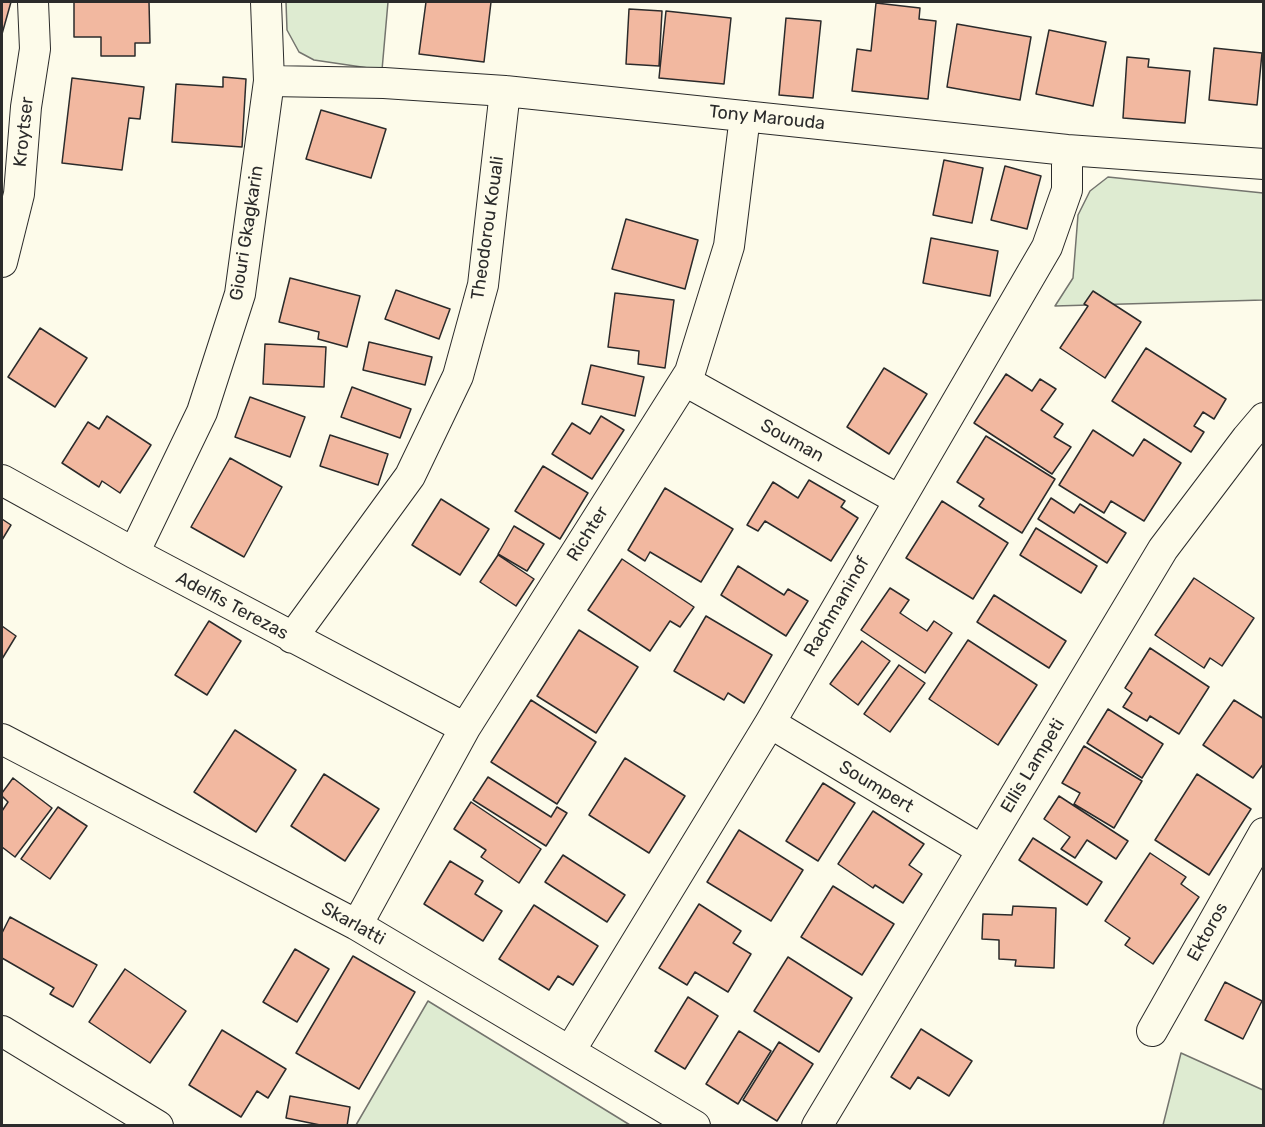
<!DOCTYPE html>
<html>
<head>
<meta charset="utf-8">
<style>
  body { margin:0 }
  #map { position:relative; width:1265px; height:1127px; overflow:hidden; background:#fdfbea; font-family:Rubik,sans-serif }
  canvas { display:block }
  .frame { position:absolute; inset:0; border:3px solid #2b2b2b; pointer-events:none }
</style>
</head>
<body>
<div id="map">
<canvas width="1265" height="1127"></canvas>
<div class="frame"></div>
</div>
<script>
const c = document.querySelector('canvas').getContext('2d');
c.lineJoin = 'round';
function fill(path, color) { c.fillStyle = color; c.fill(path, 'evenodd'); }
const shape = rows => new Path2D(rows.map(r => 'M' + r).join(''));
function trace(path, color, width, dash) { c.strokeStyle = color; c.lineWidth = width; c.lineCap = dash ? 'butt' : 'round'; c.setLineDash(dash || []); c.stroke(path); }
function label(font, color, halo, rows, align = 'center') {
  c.font = font + ' Rubik,sans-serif'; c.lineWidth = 4.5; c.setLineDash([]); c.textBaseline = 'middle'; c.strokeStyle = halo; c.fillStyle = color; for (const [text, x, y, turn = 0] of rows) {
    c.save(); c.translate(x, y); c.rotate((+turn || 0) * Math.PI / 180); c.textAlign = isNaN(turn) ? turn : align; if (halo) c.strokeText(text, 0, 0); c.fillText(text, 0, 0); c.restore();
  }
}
const green = shape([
  [286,2,388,2,382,70,314,60,299,52,287,30,286,2],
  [1108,177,1263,193,1263,300,1055,306,1073,278,1078,215,1090,191,1108,177],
  [428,1001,630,1125,356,1125,428,1001],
  [1181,1053,1263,1090,1263,1125,1163,1125,1181,1053]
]);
const building = shape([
  [2,2,11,2,2,34,2,2],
  [74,2,149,2,150,43,135,43,135,56,101,56,101,37,74,37,74,2],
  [426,2,491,2,484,62,419,54,426,2],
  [876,3,920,8,919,19,936,21,928,99,852,91,857,49,871,51,876,3],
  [629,9,662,11,659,66,626,64,629,9],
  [666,11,731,18,724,84,659,78,666,11],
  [786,18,821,21,813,98,779,95,786,18],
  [957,24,1031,37,1020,100,947,87,957,24],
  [1049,30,1106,42,1093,106,1036,94,1049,30],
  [1214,48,1262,53,1257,105,1209,100,1214,48],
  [1127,57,1149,59,1148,67,1190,71,1185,123,1123,118,1127,57],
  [223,77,246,79,242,147,172,142,176,84,223,87,223,77],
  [72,78,144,87,140,119,129,118,122,170,62,163,72,78],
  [321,110,386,129,371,178,306,159,321,110],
  [944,160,983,168,972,223,933,215,944,160],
  [1005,166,1041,176,1027,229,991,220,1005,166],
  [626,219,698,240,685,289,612,269,626,219],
  [931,238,998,251,990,296,923,283,931,238],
  [290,278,360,296,347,347,318,339,319,332,279,322,290,278],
  [396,290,450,309,439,339,385,319,396,290],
  [1093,291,1141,322,1105,378,1060,348,1088,306,1084,304,1093,291],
  [615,293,674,300,665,368,638,364,639,351,608,347,615,293],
  [40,328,87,358,55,407,8,377,40,328],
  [369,342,432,357,425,385,363,370,369,342],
  [265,344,326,347,324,387,263,384,265,344],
  [1146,348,1226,399,1214,419,1203,412,1194,426,1204,432,1191,452,1112,401,1146,348],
  [591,365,644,377,635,416,582,404,591,365],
  [884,368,927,394,889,454,847,427,884,368],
  [1006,374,1032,391,1040,379,1056,389,1041,410,1063,424,1054,437,1071,447,1052,474,974,423,1006,374],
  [352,387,411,409,400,438,341,417,352,387],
  [250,397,305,417,290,457,235,437,250,397],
  [107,416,151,445,120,493,102,481,99,487,62,463,88,422,99,429,107,416],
  [601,416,624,430,592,479,552,454,572,423,590,434,601,416],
  [1093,430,1133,456,1144,439,1181,463,1144,521,1111,501,1104,513,1059,485,1093,430],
  [330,435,388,454,378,485,320,466,330,435],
  [986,436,1055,479,1022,533,979,506,984,499,957,482,986,436],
  [230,458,282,487,244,557,191,527,230,458],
  [543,466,588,493,560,539,515,511,543,466],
  [809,480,845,501,841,507,858,518,831,561,765,521,758,531,747,525,773,482,798,498,809,480],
  [665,488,733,529,701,582,650,552,645,561,628,550,665,488],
  [1051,498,1074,513,1080,504,1126,533,1107,563,1038,519,1051,498],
  [441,499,489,529,460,575,412,545,441,499],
  [942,501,1008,543,973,599,906,558,942,501],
  [2,519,11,525,2,540,2,519],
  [514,526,544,544,527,571,498,554,514,526],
  [1036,528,1097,566,1081,593,1020,555,1036,528],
  [498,555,534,579,516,606,480,582,498,555],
  [622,559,694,607,680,627,670,621,650,651,588,610,622,559],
  [738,566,784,595,788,589,808,601,786,636,721,595,738,566],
  [1194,578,1254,618,1222,666,1210,658,1204,668,1155,635,1194,578],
  [890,588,909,600,900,613,927,631,934,621,952,633,925,673,861,630,890,588],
  [994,595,1066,641,1049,668,977,622,994,595],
  [706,616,772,655,744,703,728,693,724,700,674,671,706,616],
  [209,621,241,641,207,695,175,675,209,621],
  [2,626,16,636,2,659,2,626],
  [579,630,638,667,596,733,537,696,579,630],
  [968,640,1037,685,998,745,929,699,968,640],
  [862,641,890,661,858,705,830,684,862,641],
  [1150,648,1209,687,1179,734,1150,716,1147,721,1123,707,1132,693,1125,688,1150,648],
  [899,665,925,683,890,732,864,714,899,665],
  [531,700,596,742,557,804,491,762,531,700],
  [1234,700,1264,719,1264,763,1253,778,1203,745,1234,700],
  [1108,709,1163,744,1142,778,1087,743,1108,709],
  [235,730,296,770,256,832,194,792,235,730],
  [1084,746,1142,781,1114,828,1074,804,1080,793,1062,783,1084,746],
  [625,758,685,796,649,853,589,815,625,758],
  [324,774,379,809,345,861,291,826,324,774],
  [1197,774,1251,809,1209,875,1155,840,1197,774],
  [488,777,551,817,557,807,567,813,546,846,473,800,488,777],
  [13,778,52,808,15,857,2,847,2,811,8,802,2,796,2,793,13,778],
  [823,783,855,803,818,861,786,841,823,783],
  [1059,796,1128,841,1116,859,1087,840,1075,858,1061,849,1070,837,1044,819,1059,796],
  [471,802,541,849,519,883,481,857,486,850,454,829,471,802],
  [58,807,87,826,50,879,21,859,58,807],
  [873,811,924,844,909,865,922,874,903,903,875,885,873,888,838,864,873,811],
  [739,830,803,870,771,921,707,882,739,830],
  [1033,838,1102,882,1087,905,1019,860,1033,838],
  [1150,853,1186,877,1181,884,1199,897,1153,964,1125,945,1130,938,1105,921,1150,853],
  [563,855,625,895,607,922,545,882,563,855],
  [450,861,483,881,475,894,502,911,483,941,424,904,450,861],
  [833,886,894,924,862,975,801,937,833,886],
  [699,904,741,931,733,943,751,954,728,992,695,972,687,985,659,968,699,904],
  [534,905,598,946,573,985,558,976,549,990,499,959,534,905],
  [1013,906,1056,908,1054,968,1015,966,1016,960,999,959,999,940,982,939,983,914,1012,915,1013,906],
  [10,917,97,965,73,1007,50,994,54,988,2,958,2,933,10,917],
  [295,949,329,969,297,1022,263,1002,295,949],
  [353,956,415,992,359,1089,296,1053,353,956],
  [788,957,852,998,819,1052,754,1011,788,957],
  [125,969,186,1011,150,1063,89,1022,125,969],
  [1225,982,1262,1001,1243,1039,1205,1020,1225,982],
  [688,997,718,1016,685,1069,655,1051,688,997],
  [921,1029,972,1061,949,1096,918,1077,910,1089,891,1077,921,1029],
  [222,1030,286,1069,268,1098,257,1091,241,1117,189,1085,222,1030],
  [739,1031,771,1051,738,1104,706,1084,739,1031],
  [779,1042,813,1064,777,1121,743,1100,779,1042],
  [290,1096,350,1107,347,1126,325,1126,286,1118,290,1096]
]);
const minor = shape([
  [269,81,384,83,505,91,1067,150,1264,164],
  [2,262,19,194,26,107,35,49,33,2],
  [685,381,899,500],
  [2,480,134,553,465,728],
  [134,553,202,412,240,294,269,81,266,2],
  [292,638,410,476,458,376,483,285,505,91],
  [770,723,982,850],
  [2,739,357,925,695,1126],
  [357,925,465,728,690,372,729,246,745,116],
  [2,1031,158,1126],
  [1152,1031,1264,833],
  [570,1051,770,723,1047,247,1067,190,1067,150],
  [817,1126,1163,549,1247,438,1264,418]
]);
const streetNames = [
  ["Tony Marouda",767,118,6],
  ["Kroytser",24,132,-84],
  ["Theodorou Kouali",488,228,-82],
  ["Giouri Gkagkarin",247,233,-81],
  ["Souman",792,441,29],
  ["Richter",588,534,-58],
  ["Adelfis Terezas",232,606,28],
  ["Rachmaninof",837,607,-60],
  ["Ellis Lampeti",1033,766,-59],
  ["Soumpert",876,787,31],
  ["Skarlatti",353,924,29],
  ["Ektoros",1208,932,-61]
];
fill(green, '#deebd1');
trace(green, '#74746e', 1.5);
fill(building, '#f2b8a0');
trace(building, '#2b2b2b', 1.5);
trace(minor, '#2b2b2b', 32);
trace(minor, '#fdfbea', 30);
label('18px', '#2b2b2b', '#fdfbea', streetNames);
</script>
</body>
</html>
